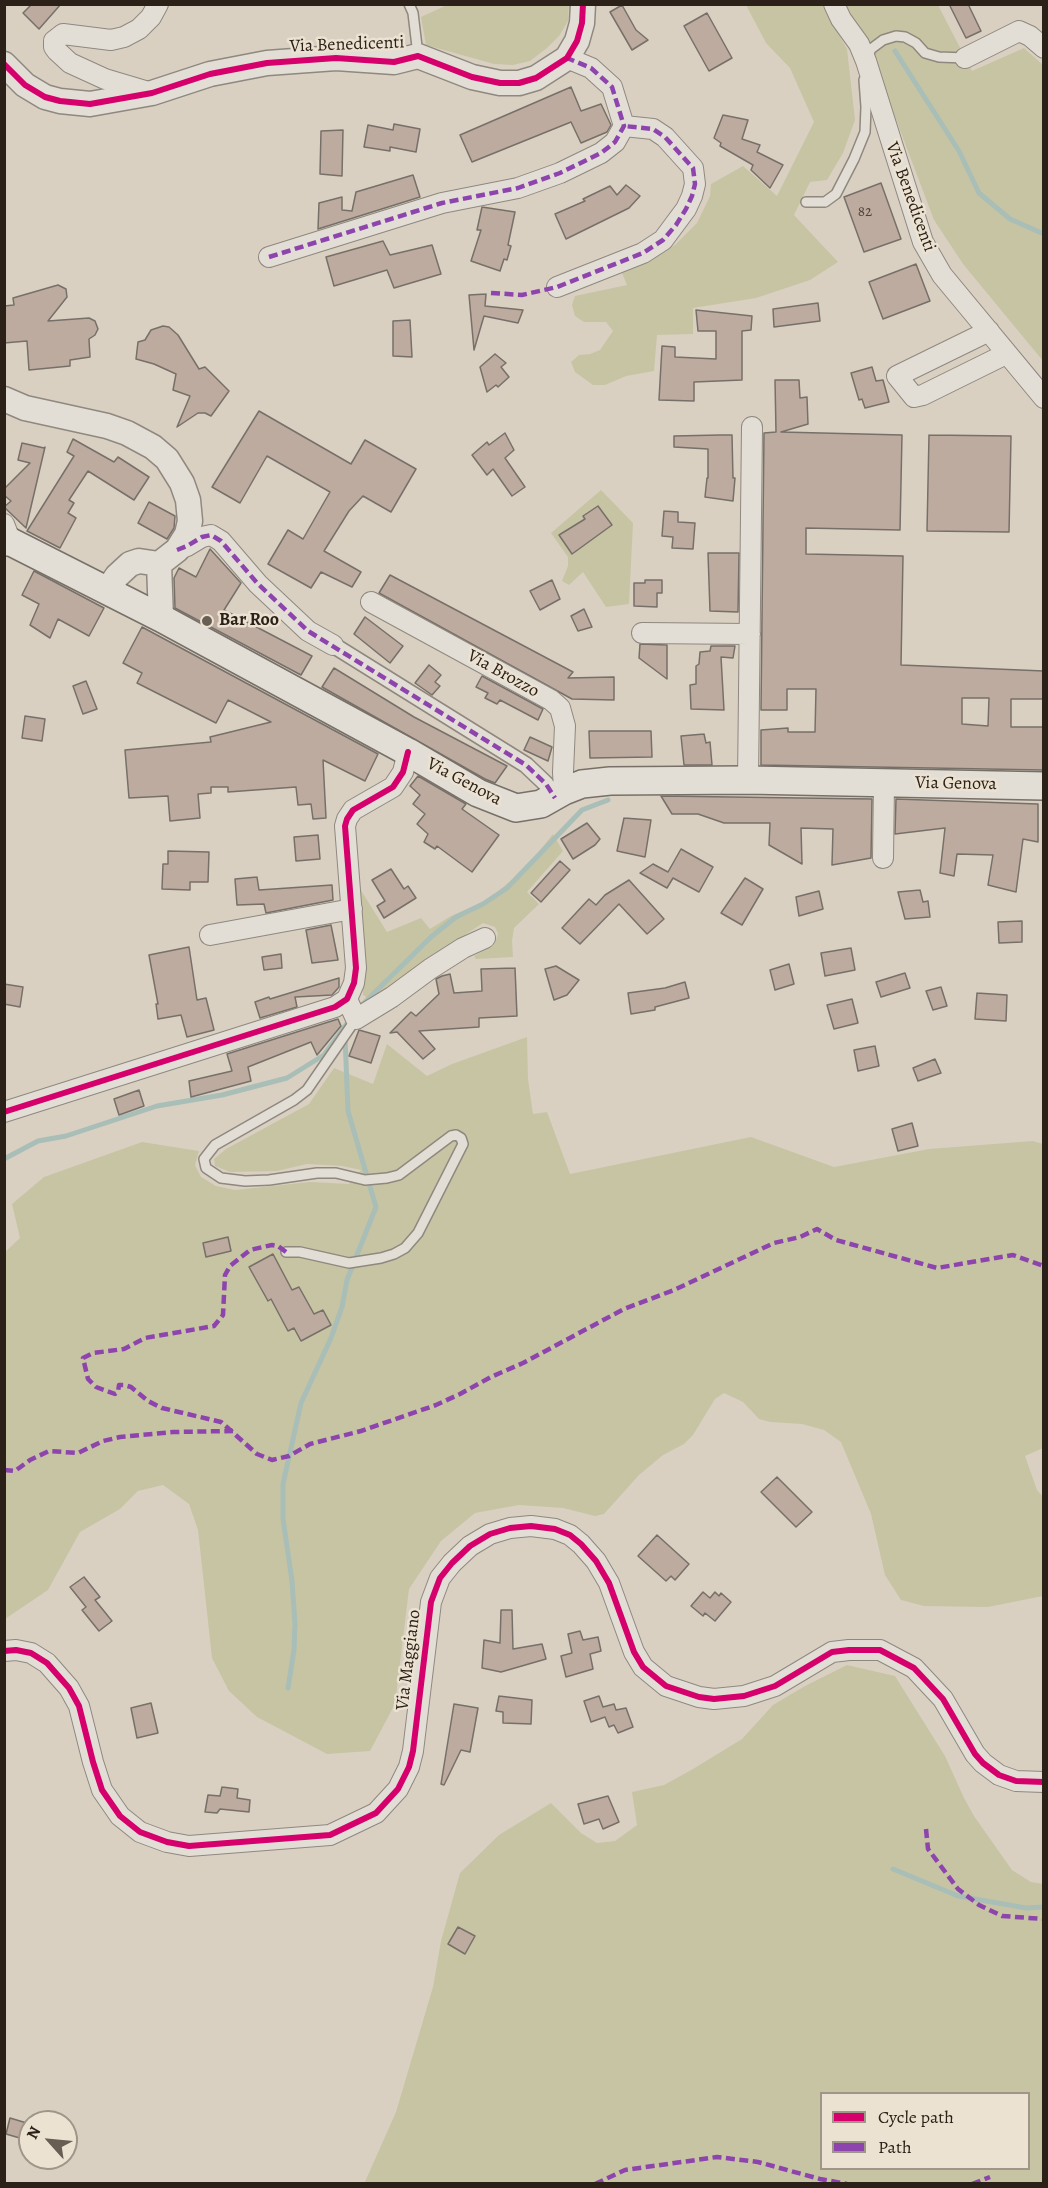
<!DOCTYPE html>
<html>
<head>
<meta charset="utf-8">
<style>
  body { margin:0 }
  #map { position:relative; width:1048px; height:2188px; overflow:hidden; background:#d9d0c2; font-family:Alegreya,serif }
  canvas { display:block }
  .frame { position:absolute; inset:0; border:6px solid #2c2118; pointer-events:none }
  .legend { position:absolute; left:820px; top:2092px; width:210px; height:78px; box-sizing:border-box; background:#ece2d2; border:2px solid #9f9588; margin:0; padding:8px 10px; list-style:none; font-size:18px; color:#2c2118 }
  .legend li { display:flex; align-items:center; gap:12px; height:30px }
  .legend b { width:30px; border:2px solid #9f9588 }
  .north { position:absolute; left:18px; top:2110px; width:60px; height:60px; box-sizing:border-box; background:#ece2d2; border:2px solid #9f9588; border-radius:50%; rotate:297deg; font-size:16px; font-weight:700; line-height:24px; text-align:center; color:#2c2118 }
  .north::after { content:''; display:block; margin:auto; width:21px; height:27px; background:#695e54; clip-path:polygon(50% 0,100% 100%,50% 72%,0 100%) }
</style>
</head>
<body>
<div id="map">
<canvas width="1048" height="2188"></canvas>
<div class="frame"></div>
<ul class="legend">
<li><b style="height:8px;background:#d6006c"></b>Cycle path</li>
<li><b style="height:8px;background:#8e44ad"></b>Path</li>
</ul>
<div class="north">N</div>
</div>
<script>
const c = document.querySelector('canvas').getContext('2d');
c.lineJoin = 'round';
function fill(path, color) { c.fillStyle = color; c.fill(path, 'evenodd'); }
const shape = rows => new Path2D(rows.map(r => 'M' + r).join(''));
function trace(path, color, width, dash) { c.strokeStyle = color; c.lineWidth = width; c.lineCap = dash ? 'butt' : 'round'; c.setLineDash(dash || []); c.stroke(path); }
function label(font, color, halo, rows, align = 'center') {
  c.font = font + ' Alegreya,serif'; c.lineWidth = 5; c.setLineDash([]); c.textBaseline = 'middle'; c.strokeStyle = halo; c.fillStyle = color; for (const [text, x, y, turn = 0] of rows) {
    c.save(); c.translate(x, y); c.rotate((+turn || 0) * Math.PI / 180); c.textAlign = isNaN(turn) ? turn : align; if (halo) c.strokeText(text, 0, 0); c.fillText(text, 0, 0); c.restore();
  }
}
const green = shape([
  [447,5,447,4,569,5,568,21,559,36,547,48,530,61,513,65,494,64,426,45,421,17],
  [746,5,822,5,847,49,855,120,843,153,827,180,810,182,794,215,838,262,810,280,756,298,693,308,693,334,657,335,654,371,626,376,605,385,593,385,575,372,571,362,579,355,590,354,600,350,613,331,606,322,584,322,575,316,572,305,575,296,627,285,622,273,675,245,697,223,710,196,711,184,743,166,777,196,814,122,790,68,766,43],
  [843,5,938,5,972,71,1024,48,1043,65,1043,361,963,264,934,220,866,40],
  [601,490,633,523,629,604,606,607,583,572,569,585,562,581,568,566,568,557,551,533],
  [553,834,563,851,527,892,539,904,514,928,512,941,513,957,476,959,474,956,494,945,498,934,495,927,483,923,421,964,385,991,369,999,363,995,357,884,387,932,421,918,430,929,451,916,485,902,525,869],
  [527,1037,528,1079,533,1114,547,1112,570,1174,751,1137,834,1167,929,1149,1033,1141,1043,1144,1043,1448,1025,1456,1037,1490,1043,1497,1043,1596,988,1607,924,1606,901,1600,885,1575,871,1514,841,1442,824,1430,802,1424,770,1422,759,1419,743,1402,724,1393,715,1399,693,1435,684,1444,663,1455,639,1475,604,1514,595,1516,563,1508,519,1505,475,1513,441,1541,409,1589,395,1704,370,1751,327,1754,257,1717,229,1691,212,1658,198,1530,189,1504,163,1485,138,1491,120,1509,80,1532,48,1590,5,1619,5,1252,20,1238,12,1204,44,1177,142,1142,199,1151,195,1165,201,1177,216,1186,235,1190,310,1182,349,1184,361,1170,342,1166,307,1164,277,1171,230,1172,215,1166,214,1159,226,1149,309,1104,334,1068,373,1084,387,1044,427,1076,452,1064],
  [847,1665,895,1676,945,1756,964,1798,974,1816,1012,1870,1031,1882,1043,1884,1043,2183,364,2184,396,2112,433,1987,441,1941,460,1873,499,1835,551,1803,581,1833,597,1843,615,1841,637,1825,632,1792,664,1785,693,1769,742,1739,773,1705,805,1686],
  [822,2094,1028,2094,1028,2168,822,2168]
]);
const stream = shape([
  [895,51,959,151,979,193,1010,219,1044,234],
  [361,1006,431,937,456,917,483,904,507,888,582,810,608,800],
  [4,1159,38,1141,66,1136,157,1106,222,1095,287,1078,324,1055,351,1018],
  [288,1688,294,1650,295,1624,292,1581,283,1519,283,1484,301,1403,331,1338,342,1307,347,1280,376,1207,348,1111,345,1037],
  [893,1869,958,1896,1026,1908,1044,1907]
]);
const building = shape([
  [32,4,61,4,39,29,23,13,32,4],
  [949,4,968,4,981,31,966,38,949,4],
  [622,5,636,30,648,40,632,50,610,12,622,5],
  [707,13,732,58,709,71,684,26,707,13],
  [571,87,581,111,601,104,611,125,607,132,581,143,571,122,472,162,460,135,571,87],
  [723,115,748,120,742,139,760,145,757,152,783,165,770,188,751,170,753,165,720,146,721,143,714,138,723,115],
  [394,124,420,129,416,152,390,147,390,151,364,147,368,125,393,130,394,124],
  [343,130,342,176,320,174,321,131,343,130],
  [413,175,420,197,318,229,319,203,342,197,342,210,352,211,356,192,413,175],
  [881,183,901,239,864,252,844,197,881,183],
  [626,185,640,196,629,208,566,239,555,214,585,201,583,199,610,186,617,195,626,185],
  [482,207,515,212,508,245,511,246,507,260,504,259,500,271,471,261,481,230,477,230,482,207],
  [383,241,390,255,432,245,441,274,394,288,387,270,334,286,326,257,383,241],
  [916,264,930,301,883,319,869,282,916,264],
  [58,285,66,289,67,297,48,321,89,318,95,321,98,329,95,335,89,339,90,357,70,360,70,366,29,370,27,341,4,343,4,306,14,305,13,298,58,285],
  [486,294,485,306,523,310,518,323,484,316,474,350,469,295,486,294],
  [818,303,820,321,774,327,773,309,818,303],
  [696,310,752,316,751,330,742,331,742,380,694,382,694,401,659,400,662,346,675,347,675,357,716,359,716,331,698,331,696,310],
  [410,320,412,357,393,356,393,321,410,320],
  [163,326,169,327,178,335,199,369,205,367,229,391,211,416,205,413,198,413,177,427,190,396,173,390,176,374,154,364,136,359,138,342,145,340,151,330,163,326],
  [495,354,506,363,501,367,509,377,498,387,496,385,487,392,480,367,495,354],
  [872,367,876,381,883,380,889,402,865,408,862,399,859,400,851,373,872,367],
  [775,380,799,380,800,398,807,397,808,424,781,432,902,435,900,530,806,528,806,554,903,556,901,665,1044,671,1044,699,1011,699,1011,727,1044,727,1044,770,761,765,761,730,788,728,788,732,815,732,816,689,787,689,787,710,761,710,764,433,776,432,775,380],
  [962,698,989,698,988,726,962,724,962,698],
  [259,411,351,464,365,440,416,469,391,512,363,496,349,511,324,551,361,572,352,587,321,572,311,588,268,564,288,530,303,539,330,492,267,456,240,503,212,487,259,411],
  [505,433,514,450,505,458,525,487,512,496,493,469,487,475,472,455,487,442,489,445,505,433],
  [720,435,732,435,733,478,735,478,733,501,705,497,707,478,708,478,708,449,674,447,674,436,720,435],
  [929,435,1011,436,1009,532,927,531,929,435],
  [73,439,114,462,118,457,149,477,134,500,88,471,69,500,74,503,68,513,76,518,60,548,27,531,74,456,67,452,73,439],
  [22,443,44,448,45,447,26,528,4,507,11,501,4,495,4,489,30,463,18,460,22,443],
  [149,502,175,516,174,528,167,539,138,523,149,502],
  [598,506,612,525,572,554,559,535,585,519,583,516,598,506],
  [664,511,678,512,678,522,695,523,693,549,672,548,673,537,662,536,664,511],
  [210,549,241,583,224,610,312,656,301,675,175,608,174,578,179,568,196,577,210,549],
  [708,553,739,553,738,612,710,611,708,553],
  [34,571,104,608,89,636,58,619,50,638,30,625,39,604,22,595,34,571],
  [390,575,573,672,568,678,614,677,614,700,572,699,379,593,390,575],
  [552,580,560,599,540,610,530,591,552,580],
  [645,580,662,580,662,593,657,593,657,607,634,606,634,583,645,583,645,580],
  [584,609,592,627,578,631,571,616,584,609],
  [365,617,403,646,390,663,354,634,365,617],
  [142,627,378,754,365,781,323,760,326,818,313,819,311,804,298,805,296,787,228,792,228,787,211,787,211,793,198,794,200,818,170,821,168,796,129,798,125,750,211,742,210,737,271,722,228,700,216,723,137,683,142,673,123,663,142,627],
  [640,644,667,645,667,679,639,658,640,644],
  [711,646,735,646,733,658,721,657,724,710,691,709,690,685,696,684,696,666,699,664,700,652,710,651,711,646],
  [429,665,441,675,435,682,440,686,432,695,415,683,429,665],
  [334,668,414,717,507,766,495,783,485,779,322,687,334,668],
  [482,676,543,709,538,720,500,700,497,704,485,698,488,693,476,687,482,676],
  [86,681,97,709,83,714,73,686,86,681],
  [25,716,45,719,42,741,22,738,25,716],
  [589,731,651,731,652,757,590,758,589,731],
  [704,734,706,743,710,742,712,765,684,765,681,736,704,734],
  [530,737,552,747,548,761,524,750,530,737],
  [418,776,466,804,462,809,499,835,472,872,437,846,435,849,424,842,428,834,417,824,425,814,413,804,420,795,410,786,418,776],
  [661,796,872,799,871,858,832,865,833,829,801,828,802,864,769,845,770,823,724,823,698,814,672,814,661,796],
  [896,799,1038,804,1038,842,1023,839,1016,892,988,885,993,855,957,854,954,876,940,873,945,828,895,834,896,799],
  [624,818,651,820,645,857,617,851,624,818],
  [587,823,600,839,595,845,573,859,561,839,587,823],
  [318,835,320,859,296,861,294,837,318,835],
  [681,849,713,867,699,892,673,878,667,888,640,873,653,864,668,872,681,849],
  [168,851,209,852,208,882,190,882,190,890,162,889,163,864,168,864,168,851],
  [560,861,570,870,541,902,531,893,560,861],
  [391,869,404,889,408,886,416,898,384,918,377,906,385,901,372,880,391,869],
  [257,877,259,890,332,885,333,900,266,913,264,904,237,905,235,879,257,877],
  [745,878,763,889,742,925,721,913,745,878],
  [629,880,664,919,647,934,619,904,580,944,562,928,589,899,596,905,605,895,629,880],
  [920,890,923,902,928,901,930,917,905,919,898,892,920,890],
  [819,891,823,909,799,916,796,897,819,891],
  [1022,921,1022,942,999,943,998,922,1022,921],
  [331,925,338,960,312,963,306,930,331,925],
  [189,947,197,1000,206,998,214,1030,187,1037,181,1015,158,1019,156,1004,158,1004,149,955,189,947],
  [851,948,855,970,825,976,821,953,851,948],
  [281,954,282,968,264,970,262,957,281,954],
  [789,964,794,984,775,990,770,970,789,964],
  [556,966,579,980,567,995,554,1000,545,969,556,966],
  [515,968,517,1016,479,1018,479,1027,419,1031,435,1049,423,1059,397,1032,390,1033,411,1012,416,1016,439,994,436,979,442,976,450,974,454,993,482,991,481,969,515,968],
  [905,973,910,988,881,997,876,982,905,973],
  [339,978,339,987,332,995,295,997,297,1007,260,1018,255,1002,269,997,270,999,339,978],
  [685,982,689,998,655,1007,655,1010,631,1014,628,993,665,988,685,982],
  [4,984,23,987,20,1007,4,1004,4,984],
  [941,987,947,1006,933,1010,926,991,941,987],
  [977,993,1007,995,1006,1021,975,1019,977,993],
  [852,999,858,1023,834,1029,827,1005,852,999],
  [338,1019,341,1026,317,1055,311,1042,248,1067,251,1081,191,1097,189,1081,232,1071,227,1054,338,1019],
  [359,1030,380,1036,371,1063,349,1056,359,1030],
  [875,1046,879,1066,858,1071,854,1050,875,1046],
  [935,1059,941,1073,918,1081,913,1068,935,1059],
  [139,1090,144,1106,119,1115,114,1099,139,1090],
  [912,1123,918,1146,898,1151,892,1129,912,1123],
  [228,1237,231,1251,206,1257,203,1243,228,1237],
  [273,1254,292,1290,299,1287,314,1314,323,1310,331,1325,301,1341,294,1328,288,1331,271,1299,268,1301,249,1267,273,1254],
  [777,1477,812,1512,796,1527,761,1492,777,1477],
  [657,1535,689,1564,675,1580,671,1576,666,1581,638,1556,657,1535],
  [84,1577,100,1597,95,1600,112,1621,99,1631,82,1610,86,1607,70,1587,84,1577],
  [703,1592,710,1598,715,1592,719,1596,721,1593,731,1602,715,1621,705,1613,703,1616,691,1606,703,1592],
  [501,1610,512,1610,513,1649,542,1644,546,1659,501,1672,482,1668,484,1640,500,1643,501,1610],
  [580,1631,583,1640,598,1637,601,1651,590,1654,593,1669,566,1677,561,1656,572,1653,568,1634,580,1631],
  [499,1696,532,1700,531,1724,503,1723,503,1712,496,1711,499,1696],
  [599,1696,603,1707,614,1704,616,1710,626,1708,633,1727,618,1733,614,1725,609,1727,605,1717,591,1722,584,1701,599,1696],
  [151,1703,158,1733,137,1738,131,1708,151,1703],
  [454,1704,478,1708,470,1752,461,1750,444,1785,441,1784,454,1704],
  [222,1787,238,1789,237,1798,250,1800,249,1812,220,1809,217,1813,205,1812,208,1795,220,1796,222,1787],
  [608,1796,619,1822,603,1829,599,1819,584,1824,578,1804,608,1796],
  [458,1927,475,1936,465,1954,448,1944,458,1927],
  [10,2118,30,2124,30,2141,6,2134,10,2118]
]);
const service = shape([
  [409,4,413,13,418,55],
  [867,58,871,49,883,40,896,36,905,37,916,43,925,53,939,57,965,58],
  [806,202,825,202,836,194,854,159,865,132,866,107,864,80],
  [286,1252,300,1252,349,1263,381,1258,394,1254,405,1248,418,1233,463,1144,461,1138,456,1135,451,1136,399,1175,387,1178,365,1180,336,1173,317,1173,269,1180,245,1181,221,1178,206,1168,204,1159,215,1145,294,1100,307,1090,356,1019]
]);
const pedestrian = shape([
  [333,645,526,765,546,784,555,798]
]);
const minor = shape([
  [834,4,841,19,859,44,866,61,923,242,942,275,1044,398],
  [965,58,1019,31,1030,36,1044,48],
  [152,93,105,79,70,63,57,51,54,47,54,41,63,34,111,40,124,37,139,29,151,17,158,4],
  [269,257,442,203,518,188,560,173,601,153,615,142,624,126,612,87,591,68,567,58],
  [557,287,643,253,663,240,686,209,692,196,695,184,693,168,665,137,653,129,624,126],
  [989,331,897,376,914,397,923,395,1006,354],
  [4,524,11,542],
  [177,550,187,546,202,537,211,535,221,541,258,584,308,631,333,645],
  [371,602,551,700,560,708,565,726,563,772,564,791],
  [642,633,750,634],
  [748,780,752,427],
  [883,858,884,783],
  [210,935,352,909],
  [347,999,356,1019,392,997,430,969,463,948,485,938],
  [4,1112,335,1007,347,999,354,983,356,968,345,826,347,819,353,810,393,787,403,772,408,752],
  [4,1651,16,1650,31,1653,47,1663,69,1688,79,1706,93,1762,102,1790,120,1816,140,1832,167,1842,189,1846,330,1835,376,1813,398,1789,409,1767,413,1751,431,1602,440,1578,452,1563,470,1546,490,1534,510,1528,531,1526,555,1529,570,1535,581,1544,596,1561,609,1583,634,1652,643,1667,666,1686,699,1697,714,1699,744,1696,775,1686,832,1652,849,1650,880,1650,914,1668,943,1699,975,1754,983,1763,999,1775,1016,1781,1044,1782]
]);
const tertiary = shape([
  [4,64,25,85,45,97,60,101,90,104,152,93,210,74,267,63,336,58,394,62,418,56,472,77,500,83,519,83,536,78,567,58,577,41,582,23,583,4],
  [4,399,25,408,107,426,127,433,153,447,167,459,182,483,188,500,190,521,187,534,177,550,159,564],
  [159,564,161,618],
  [107,590,117,576,130,564,139,561,159,564]
]);
const secondary = shape([
  [4,542,11,542,161,618,408,752,478,793,516,808,541,804,564,791,582,784,610,781,748,780,1044,786]
]);
const quiet = shape([
  [269,257,442,203,518,188,560,173,601,153,615,142,624,126,612,87,591,68,567,58],
  [491,293,522,295,557,287,643,253,663,240,676,225,686,209,692,196,695,184,693,168,665,137,653,129,624,126],
  [177,550,187,546,202,537,211,535,221,541,258,584,308,631,526,765,546,784,555,798],
  [286,1252,278,1246,272,1245,250,1250,230,1266,225,1275,223,1315,214,1326,145,1338,124,1349,93,1353,83,1358,88,1379,96,1387,115,1394,118,1392,119,1385,124,1385,131,1387,148,1401,162,1408,221,1422,257,1454,272,1460,289,1456,310,1444,361,1431,436,1405,460,1394,491,1377,523,1363,624,1309,674,1290,774,1243,800,1237,817,1229,836,1240,937,1268,1013,1255,1044,1266],
  [4,1470,15,1471,30,1460,49,1451,78,1453,103,1441,120,1437,173,1432,233,1431],
  [926,1829,928,1849,958,1889,979,1905,1002,1916,1044,1919],
  [595,2184,625,2170,717,2157,758,2162,820,2179,847,2184],
  [972,2184,990,2177]
]);
const cycleway = shape([
  [4,64,25,85,45,97,60,101,90,104,152,93,210,74,267,63,336,58,394,62,418,56,472,77,500,83,519,83,536,78,567,58,577,41,582,23,583,4],
  [4,1112,335,1007,347,999,354,983,356,968,345,826,347,819,353,810,393,787,403,772,408,752],
  [4,1651,16,1650,31,1653,47,1663,69,1688,79,1706,93,1762,102,1790,120,1816,140,1832,167,1842,189,1846,330,1835,376,1813,398,1789,409,1767,413,1751,431,1602,440,1578,452,1563,470,1546,490,1534,510,1528,531,1526,555,1529,570,1535,581,1544,596,1561,609,1583,634,1652,643,1667,666,1686,699,1697,714,1699,744,1696,775,1686,832,1652,849,1650,880,1650,914,1668,943,1699,975,1754,983,1763,999,1775,1016,1781,1044,1782]
]);
const markers = [
  [207,621,6,"#695e54"]
];
const numberNames = [
  ["82",865,212]
];
const streetNames = [
  ["Via Benedicenti",347,45,-2],
  ["Via Benedicenti",910,197,70],
  ["Via Brozzo",503,674,29],
  ["Via Genova",464,782,28],
  ["Via Genova",956,784,1],
  ["Via Maggiano",409,1660,-83]
];
const poiNames = [
  ["Bar Roo",219,621]
];
fill(green, '#c7c4a4');
trace(stream, '#a9beb7', 5);
fill(building, '#bdab9f');
trace(building, '#777068', 1.5);
trace(service, '#8f887f', 12);
trace(pedestrian, '#8f887f', 18);
trace(minor, '#8f887f', 22);
trace(tertiary, '#8f887f', 27);
trace(secondary, '#777068', 30);
trace(service, '#e2ded6', 9);
trace(pedestrian, '#e2ded6', 15);
trace(minor, '#e2ded6', 20);
trace(tertiary, '#e2ded6', 24);
trace(secondary, '#e2ded6', 27);
trace(quiet, '#8e44ad', 4.5, [9, 4.5]);
trace(cycleway, '#d6006c', 6);
for (const [x, y, r, color] of markers) { const dot = new Path2D(); dot.arc(x, y, r, 0, 2 * Math.PI); c.fillStyle = color; c.fill(dot); trace(dot, '#ece2d2', 2); }
label('15px', '#50443a', null, numberNames);
label('18px', '#2c2118', '#ece2d2', streetNames);
label('bold 18px', '#2c2118', '#ece2d2', poiNames, 'left');
</script>
</body>
</html>
